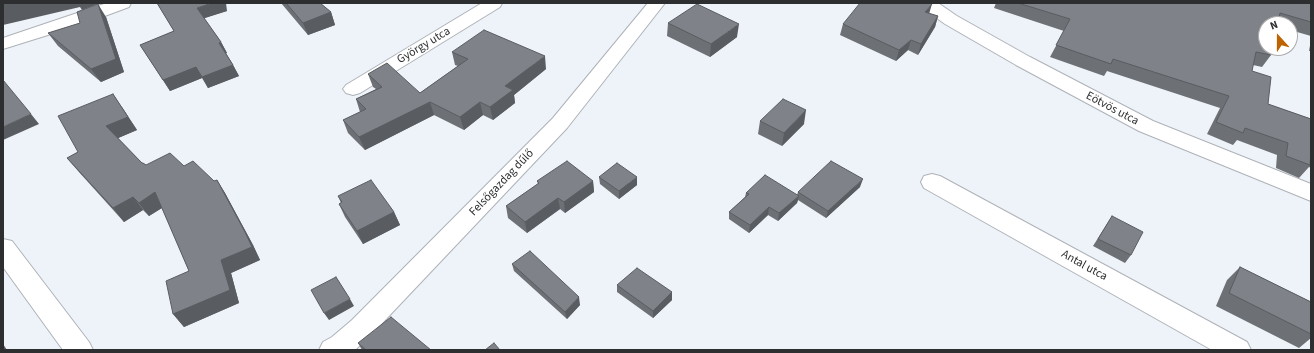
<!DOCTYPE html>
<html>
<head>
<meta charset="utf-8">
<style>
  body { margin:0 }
  #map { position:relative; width:1314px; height:353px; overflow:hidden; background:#eef3f9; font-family:"Source Sans 3",sans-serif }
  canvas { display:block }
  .frame { position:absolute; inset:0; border:4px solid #2c2e30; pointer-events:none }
  .north { position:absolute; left:1258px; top:16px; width:40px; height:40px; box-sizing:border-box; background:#fff; border:1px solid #ababac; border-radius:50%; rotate:339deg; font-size:11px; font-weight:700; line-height:16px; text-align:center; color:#2c2e30 }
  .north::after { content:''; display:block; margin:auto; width:14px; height:18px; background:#bd6302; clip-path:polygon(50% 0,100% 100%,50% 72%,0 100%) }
</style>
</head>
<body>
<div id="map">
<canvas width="1314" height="353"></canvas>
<div class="frame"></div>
<div class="north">N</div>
</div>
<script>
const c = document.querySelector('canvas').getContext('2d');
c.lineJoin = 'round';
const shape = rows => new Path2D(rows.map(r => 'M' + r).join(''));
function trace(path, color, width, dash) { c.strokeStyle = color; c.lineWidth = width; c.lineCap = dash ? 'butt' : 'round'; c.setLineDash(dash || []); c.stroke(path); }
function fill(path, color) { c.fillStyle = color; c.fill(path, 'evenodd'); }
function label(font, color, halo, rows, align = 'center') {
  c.font = font + ' "Source Sans 3",sans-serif'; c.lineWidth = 3; c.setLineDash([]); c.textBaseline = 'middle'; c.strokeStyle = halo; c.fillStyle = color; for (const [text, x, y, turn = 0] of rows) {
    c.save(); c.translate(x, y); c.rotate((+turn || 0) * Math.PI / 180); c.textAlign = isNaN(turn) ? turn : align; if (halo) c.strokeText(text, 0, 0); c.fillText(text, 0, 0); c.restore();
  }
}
const minor = shape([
  [107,3,131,3,129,7,83,24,3,49,3,38,107,3],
  [482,3,502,3,500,7,360,93,353,95,346,93,343,89,346,85,482,3],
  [648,3,665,3,567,128,370,336,355,350,319,350,323,342,332,337,352,320,553,118,648,3],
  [916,3,938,3,957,16,1030,57,1153,121,1311,184,1311,201,1139,131,1016,65,945,24,924,9,918,7,916,3],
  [932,174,940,176,1247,342,1251,350,1212,350,924,188,921,182,924,176,932,174],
  [3,239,12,241,89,342,93,350,63,350,3,267,3,239]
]);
const wall = shape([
  [157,3,227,11,204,18,221,42,227,53,226,53,233,65,239,76,208,88,202,78,170,91,140,45,174,31],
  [281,3,320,3,331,12,335,25,308,35],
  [996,3,1311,3,1311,36,1290,30,1290,24,1266,24,1271,55,1262,67,1253,65,1252,71,1268,104,1311,119,1311,168,1309,167,1299,178,1276,168,1277,155,1237,140,1233,145,1207,134,1220,108,1107,71,1104,76,1050,57,1064,31,994,8],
  [929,14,938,16,935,27,918,55,908,50,896,61,840,35,843,24],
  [106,17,124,72,101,82,58,46,48,33],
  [668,23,737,37,710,57,667,36],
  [1311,40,1311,51,1309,51],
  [452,52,546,69,514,95,515,103,493,120,483,115,464,130,434,115,365,150,348,133,343,120,360,112,356,99,376,89,373,87,368,74,420,93,458,66,455,65],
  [122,107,137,130,118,138,142,163,146,165,184,166,214,181,217,180,225,193,253,245,260,260,231,273,239,303,184,327,173,314,189,271,162,208,149,216,143,210,124,222,78,171,67,158,78,152],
  [760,121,804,124,782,146,758,134],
  [599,177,637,185,619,199,600,184],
  [537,181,593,181,594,192,565,213,560,209,527,233,508,218,506,206,538,184],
  [860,187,826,218,798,200,797,203,778,221,768,215,749,233,729,219,729,212,745,197,746,193,797,195,798,192],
  [338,196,394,212,400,225,363,244,345,217,339,204,341,203],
  [1112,216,1131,255,1125,263,1093,246],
  [512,264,580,305,567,319,514,271],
  [1240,267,1311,302,1311,338,1299,348,1216,306,1227,280],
  [617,285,672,300,653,318,617,292],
  [358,343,431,350,362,350]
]);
const shadedWall = shape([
  [5,3,100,3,82,10,80,7,3,25,3,4],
  [212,3,226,3,227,11,202,19,197,8],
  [98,4,106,17,124,72,101,82,91,69],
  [932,4,929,14,925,12],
  [331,12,335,25,308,35,303,23],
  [938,16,935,27,918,55,921,44],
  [739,24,737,37,710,57,711,44],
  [911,40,908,50,896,61,899,50],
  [221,42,227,53,224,54,219,43],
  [545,56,546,69,514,95,515,103,493,120,490,107,505,86],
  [233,65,239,76,208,88,202,77],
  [196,67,202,78,170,91,163,80],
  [113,94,137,130,116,139,106,126],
  [430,102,434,115,365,150,359,137],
  [480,102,483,115,464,130,460,117],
  [806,110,804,124,782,146,784,133],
  [31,114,39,124,3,140,3,127],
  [637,177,637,185,619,199,619,191],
  [863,179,860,187,826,218,828,211],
  [217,180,225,193,253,245,260,260,231,273,239,303,184,327,173,314,221,260],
  [593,181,594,192,565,213,564,202],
  [155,192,165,206,149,216,139,203],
  [799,196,797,203,778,221,779,213],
  [133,197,143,210,124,222,113,208],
  [558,198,560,209,527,233,525,222],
  [769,207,768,215,749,233,750,225],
  [394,212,400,225,363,244,357,231],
  [672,292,672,300,653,318,653,311],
  [579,297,580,305,567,319,565,312],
  [350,299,354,306,329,320,324,313],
  [3,344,7,350,3,350]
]);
const building = shape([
  [157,3,212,3,197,8,221,42,219,43,233,65,202,77,196,67,163,80,140,45,174,31,157,3],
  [286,3,320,3,331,12,303,23,286,3],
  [860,3,931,3,932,4,925,12,938,16,921,44,911,40,899,50,843,24,860,3],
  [1018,3,1311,3,1311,22,1280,13,1278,24,1266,24,1266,48,1272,48,1271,55,1256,52,1252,71,1271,77,1268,104,1311,119,1311,151,1310,165,1286,156,1288,143,1245,128,1243,133,1216,122,1229,96,1113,59,1111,64,1056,45,1070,19,1018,3],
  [98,4,116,59,91,69,48,33,80,23,77,12,98,4],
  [697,4,739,24,711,44,668,23,697,4],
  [484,30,545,56,505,86,513,90,490,107,480,102,460,117,430,102,359,137,343,120,366,109,356,99,382,87,368,74,387,63,420,93,468,59,452,52,484,30],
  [3,80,31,114,3,127,3,80],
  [113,94,128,117,106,126,142,163,143,163,146,165,170,153,184,166,193,161,214,181,217,180,245,232,252,247,221,260,230,290,173,314,166,281,189,271,155,192,139,203,133,197,113,208,67,158,78,152,58,116,113,94],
  [783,99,806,110,784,133,760,121,783,99],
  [567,161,593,181,564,202,558,198,525,222,506,206,539,183,537,181,567,161],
  [831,161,863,179,828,211,798,192,831,161],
  [617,163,637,177,619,191,599,177,617,163],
  [765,175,799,196,779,213,769,207,750,225,729,212,749,194,746,193,765,175],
  [371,180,394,212,357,231,339,204,342,202,338,196,371,180],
  [1112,216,1143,232,1131,255,1098,239,1112,216],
  [530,251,579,297,565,312,512,264,530,251],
  [1240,267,1311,302,1311,334,1229,293,1240,267],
  [637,268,672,292,653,311,617,285,637,268],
  [336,277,350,299,324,313,311,290,336,277],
  [391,317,431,350,366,350,358,343,391,317],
  [494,343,500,350,485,350,494,343]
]);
const streetNames = [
  ["György utca",424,46,-31],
  ["Eötvös utca",1112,109,28],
  ["Felsőgazdag dűlő",502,183,-46],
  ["Antal utca",1084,266,29]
];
trace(minor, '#aeb2b8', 2);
fill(minor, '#fff');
fill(wall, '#6d7176');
fill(shadedWall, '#595c60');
fill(building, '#7f8389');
trace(building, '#595c60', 1);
label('12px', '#2c2e30', '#fff', streetNames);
</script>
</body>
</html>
